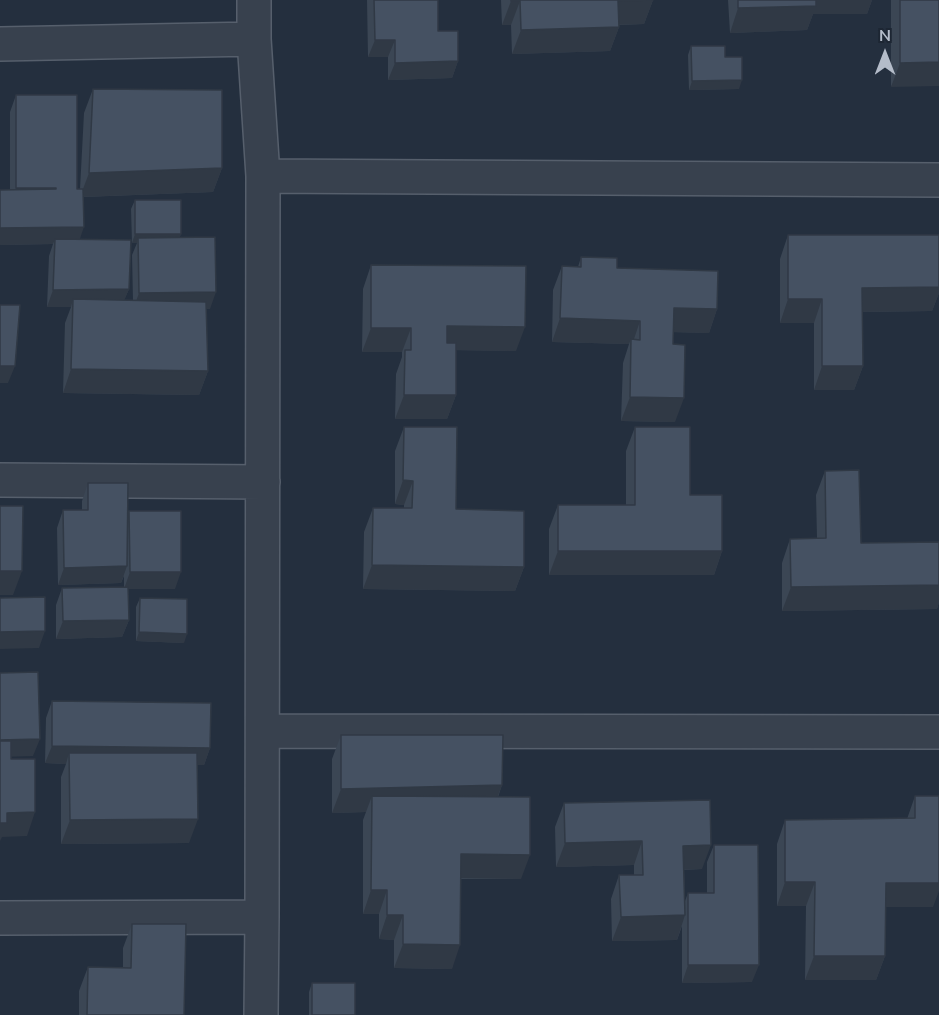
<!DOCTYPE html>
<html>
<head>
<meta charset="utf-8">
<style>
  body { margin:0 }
  #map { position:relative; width:939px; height:1015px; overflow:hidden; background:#242f3e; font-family:"Nunito Sans",sans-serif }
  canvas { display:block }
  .north { position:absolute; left:855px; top:24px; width:60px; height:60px; -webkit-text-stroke:4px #1d2633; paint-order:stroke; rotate:0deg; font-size:16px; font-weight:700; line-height:24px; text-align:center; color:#b4bcc9 }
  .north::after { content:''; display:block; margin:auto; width:21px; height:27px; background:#b4bcc9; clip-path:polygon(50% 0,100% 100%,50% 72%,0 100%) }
</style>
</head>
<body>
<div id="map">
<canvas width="939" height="1015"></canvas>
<div class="north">N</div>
</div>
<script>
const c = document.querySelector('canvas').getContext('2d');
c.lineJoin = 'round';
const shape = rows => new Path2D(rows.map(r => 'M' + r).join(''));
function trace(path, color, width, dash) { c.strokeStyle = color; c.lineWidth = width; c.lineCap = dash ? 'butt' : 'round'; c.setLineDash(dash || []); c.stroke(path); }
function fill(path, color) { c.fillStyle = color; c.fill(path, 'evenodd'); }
const minor = shape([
  [254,0,254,39,263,176,262,917],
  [0,44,254,39],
  [263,176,939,180],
  [0,480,263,482],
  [263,731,939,732],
  [0,918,262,917,261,1015]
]);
const wall = shape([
  [367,0,438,0,438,31,458,61,452,78,388,80,388,57,368,57],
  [501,0,653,0,644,24,619,25,619,27,610,51,512,54,511,25,502,25],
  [728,0,872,0,867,14,813,14,807,30,730,33],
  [891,0,939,0,891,87],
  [691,46,725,57,739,89,689,90,688,55],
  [93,89,222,168,213,192,84,197,80,239,129,289,124,300,133,301,132,255,137,243,132,243,131,209,135,200,181,234,179,238,210,309,206,309,208,371,199,395,63,393,65,323,71,307,47,307,49,256,53,244,0,245,0,190,10,190,10,112,16,95,77,189,80,189,84,113],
  [788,235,939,235,939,293,932,311,862,312,863,366,854,390,814,390,814,323,780,323,780,259],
  [581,257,617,268,717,309,709,333,673,332,675,422,621,421,623,363,629,344,552,342,553,290,562,266,578,267],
  [371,265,516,351,456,350,456,395,447,419,395,419,396,374,402,357,402,352,362,352,363,289],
  [404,427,456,509,524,567,515,591,363,589,364,532,373,508,404,508,404,505,395,504,395,451],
  [635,427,690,495,722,551,714,575,549,575,549,529,558,505,626,505,626,451],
  [825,471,861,543,939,542,939,602,937,609,782,611,782,563,790,539,817,538,816,495],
  [88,483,128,516,129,511,175,589,128,589,129,620,122,637,56,639,56,605,62,588,124,587,124,576,121,583,58,585,57,528,63,510,82,510,82,501],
  [140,598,184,643,136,641,136,607],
  [52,701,210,748,204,765,197,765,189,843,61,844,61,777,66,764,45,763,46,718],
  [341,735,502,785,498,797,521,879,461,879,452,969,394,968,394,940,379,939,379,914,363,914,363,820,366,812,332,813,332,759],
  [915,796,933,907,885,907,885,956,876,980,805,980,806,906,777,906,777,844,785,820,907,819],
  [564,803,702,869,684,870,685,901,688,893,707,893,707,862,714,845,752,982,682,983,682,926,677,940,612,941,611,899,619,875,634,875,634,865,556,867,555,827],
  [132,924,184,1015,79,1015,79,991,88,967,123,967,123,948],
  [312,983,355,1015,309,1015,309,992]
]);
const shadedWall = shape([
  [653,0,644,24,609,25,618,1],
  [812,0,872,0,867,14,813,14,807,30,730,33,738,8],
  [511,1,520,1,511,25,502,25],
  [619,27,610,51,512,54,521,30],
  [375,40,395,40,388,57,368,57],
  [458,61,452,78,388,80,395,63],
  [939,62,939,86,891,87,900,63],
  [742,80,739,89,689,90,692,81],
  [222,168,213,192,80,197,89,173],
  [16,188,56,188,49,205,10,205],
  [84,227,78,244,55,239,53,244,0,245,0,228],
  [135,234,181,234,177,243,138,238,137,243,132,243],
  [939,287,939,293,932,311,853,312,862,288],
  [129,289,122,306,73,299,71,307,47,307,53,290],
  [216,292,210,309,133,310,139,293],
  [788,299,822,299,814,323,780,323],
  [674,308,717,309,709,333,666,332],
  [560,318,640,321,632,345,631,339,629,344,552,342],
  [447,326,525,327,516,351,438,350],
  [371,328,411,328,402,352,362,352],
  [0,366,15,366,8,383,0,383],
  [822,366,863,366,854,390,814,390],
  [71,369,208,371,199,395,63,393],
  [404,395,456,395,447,419,395,419],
  [630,397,684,398,675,422,621,421],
  [403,480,413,481,404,505,395,504],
  [558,551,722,551,714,575,549,575],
  [372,565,524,567,515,591,363,589],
  [127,566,121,583,58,585,64,568],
  [0,571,22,571,13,595,0,595],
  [130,572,181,572,175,589,124,589],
  [939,585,939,602,937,609,782,611,791,587],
  [129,620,122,637,56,639,63,621],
  [45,631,39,648,0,649,0,632],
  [139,632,187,634,184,643,136,641],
  [40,739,33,756,0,757,0,740],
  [52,746,210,748,204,765,69,764,69,753,66,764,45,763],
  [502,785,493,809,372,796,366,812,332,813,341,789],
  [35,812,27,836,2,837,0,841,0,823,7,813],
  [198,819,189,843,61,844,70,820],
  [642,841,634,865,556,867,565,843],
  [711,845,702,869,675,870,683,846],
  [461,854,530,855,521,879,452,878],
  [785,882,815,882,806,906,777,906],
  [886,883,939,883,939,891,933,907,877,907],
  [371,890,387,890,379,914,363,914],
  [387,915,403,915,394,940,379,939],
  [685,915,677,940,612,941,621,917],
  [403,944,460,945,452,969,394,968],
  [814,956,885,956,876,980,805,980],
  [688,965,759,965,752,982,682,983]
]);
const building = shape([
  [374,0,438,0,438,31,458,31,458,61,395,63,395,40,375,40,374,0],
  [511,0,653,0,618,1,619,27,521,30,520,1,511,1,511,0],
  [738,0,816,0,816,6,738,8,738,0],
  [900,0,939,0,939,62,900,63,900,0],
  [691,46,725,46,725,57,742,57,742,80,692,81,691,46],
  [93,89,222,90,222,168,89,173,93,89],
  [16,95,77,95,77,189,83,189,84,227,0,228,0,190,56,189,56,188,16,188,16,95],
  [135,200,181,200,181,234,135,234,135,200],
  [788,235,939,235,939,287,862,288,863,366,822,366,822,299,788,299,788,235],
  [215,237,216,292,139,293,138,238,215,237],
  [55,239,131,240,129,289,53,290,55,239],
  [581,257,617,258,617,268,718,271,717,309,674,308,673,344,685,345,684,398,630,397,631,339,640,340,640,321,560,318,562,266,581,267,581,257],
  [371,265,526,266,525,327,447,326,447,343,456,343,456,395,404,395,405,350,411,350,411,328,371,328,371,265],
  [73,299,206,302,208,371,71,369,73,299],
  [0,305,20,305,15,366,0,366,0,305],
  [404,427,457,427,456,509,524,511,524,567,372,565,373,508,412,508,413,481,403,480,404,427],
  [635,427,690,427,690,495,722,495,722,551,558,551,558,505,635,505,635,427],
  [859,470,861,543,939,542,939,585,791,587,790,539,826,538,825,471,859,470],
  [88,483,128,483,127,566,64,568,63,510,88,510,88,483],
  [0,506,23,506,22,571,0,571,0,506],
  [129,511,181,511,181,572,130,572,129,511],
  [128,587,129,620,63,621,62,588,128,587],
  [45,597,45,631,0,632,0,598,45,597],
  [140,598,187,599,187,634,139,632,140,598],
  [38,672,40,739,0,740,0,673,38,672],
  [52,701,211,703,210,748,52,746,52,701],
  [341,735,503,735,502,785,341,789,341,735],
  [0,741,11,741,11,759,35,759,35,812,7,813,7,823,0,823,0,741],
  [69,753,197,753,198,819,70,820,69,753],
  [372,796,530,797,530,855,461,854,460,945,403,944,403,915,387,915,387,890,371,890,372,796],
  [915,796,939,796,939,883,886,883,885,956,814,956,815,882,785,882,785,820,915,818,915,796],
  [710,800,711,845,683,846,685,915,621,917,619,875,643,875,642,841,565,843,564,803,710,800],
  [714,845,758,845,759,965,688,965,688,893,714,893,714,845],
  [132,924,186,924,184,1015,87,1015,88,967,131,968,132,924],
  [312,983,355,983,355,1015,312,1015,312,983]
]);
trace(minor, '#565f6c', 36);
trace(minor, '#38414e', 33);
fill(wall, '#3b4654');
fill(shadedWall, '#303945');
fill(building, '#455162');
trace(building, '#303945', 1.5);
</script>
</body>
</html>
